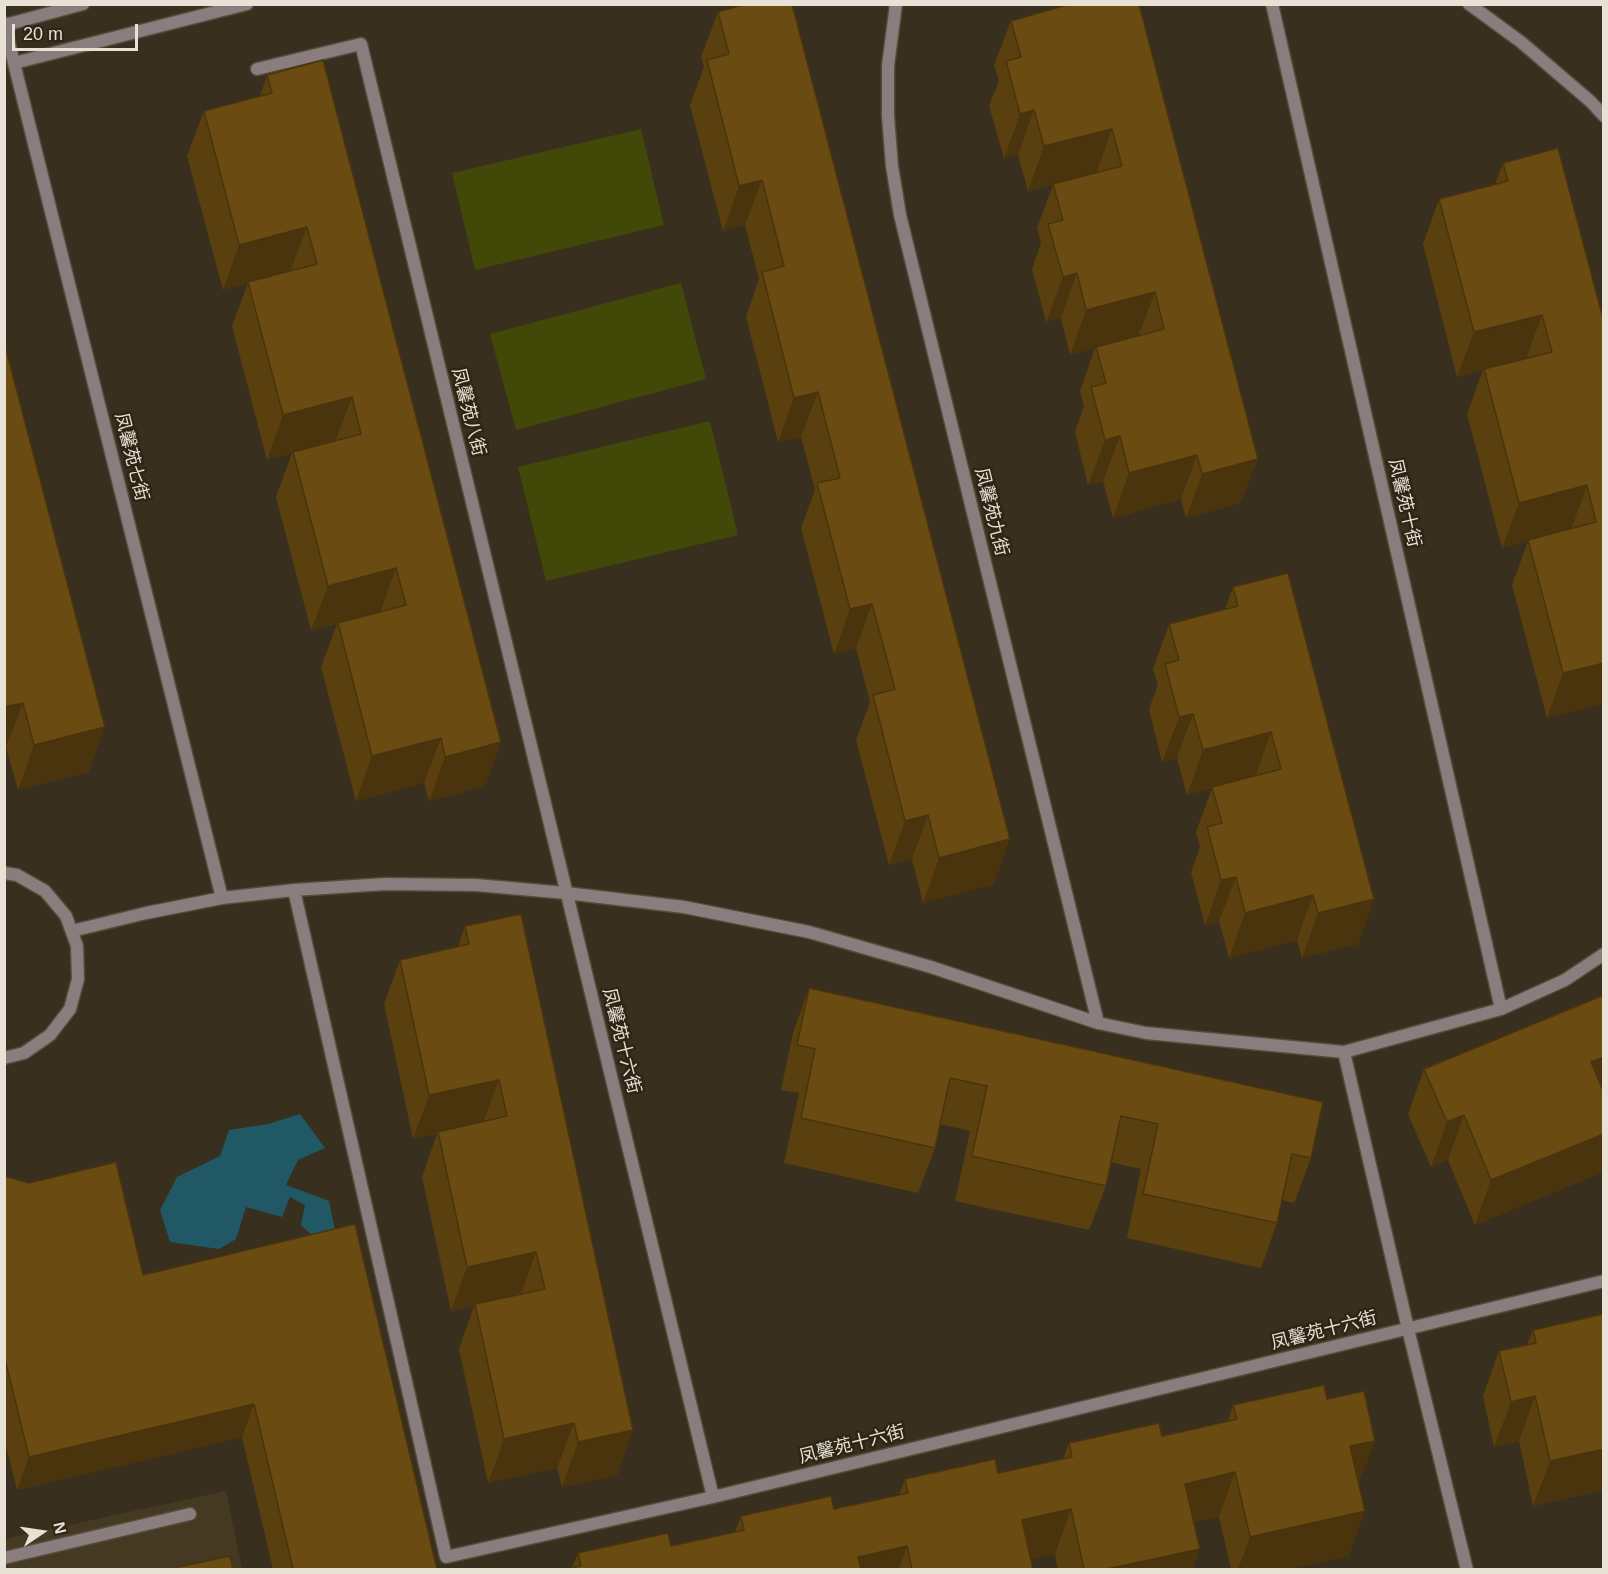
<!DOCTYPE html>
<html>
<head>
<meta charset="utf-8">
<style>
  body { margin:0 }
  #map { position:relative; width:1608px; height:1574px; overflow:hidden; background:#382f1e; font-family:Arial,sans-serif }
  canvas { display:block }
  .frame { position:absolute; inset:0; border:6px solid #e7e1d6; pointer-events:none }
  .north { position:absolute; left:12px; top:1502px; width:60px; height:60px; -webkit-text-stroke:4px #2e2514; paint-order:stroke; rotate:77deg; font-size:16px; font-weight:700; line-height:24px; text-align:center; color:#e7e1d6 }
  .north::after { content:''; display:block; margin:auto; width:21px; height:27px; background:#e7e1d6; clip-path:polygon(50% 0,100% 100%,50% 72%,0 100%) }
  .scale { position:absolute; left:12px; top:24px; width:126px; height:27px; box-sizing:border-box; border:3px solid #e7e1d6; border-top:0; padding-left:8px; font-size:18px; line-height:21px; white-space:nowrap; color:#e7e1d6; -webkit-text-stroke:4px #2e2514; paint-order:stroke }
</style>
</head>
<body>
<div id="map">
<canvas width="1608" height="1574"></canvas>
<div class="frame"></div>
<div class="north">N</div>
<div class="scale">20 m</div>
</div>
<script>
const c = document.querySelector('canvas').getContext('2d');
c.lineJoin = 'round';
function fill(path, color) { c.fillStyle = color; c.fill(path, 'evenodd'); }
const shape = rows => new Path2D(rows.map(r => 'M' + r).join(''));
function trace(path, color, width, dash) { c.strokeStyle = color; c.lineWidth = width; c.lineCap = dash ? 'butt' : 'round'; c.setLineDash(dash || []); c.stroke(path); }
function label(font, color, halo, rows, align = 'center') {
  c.font = font + ' Arial,"Noto Sans SC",sans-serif'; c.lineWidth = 5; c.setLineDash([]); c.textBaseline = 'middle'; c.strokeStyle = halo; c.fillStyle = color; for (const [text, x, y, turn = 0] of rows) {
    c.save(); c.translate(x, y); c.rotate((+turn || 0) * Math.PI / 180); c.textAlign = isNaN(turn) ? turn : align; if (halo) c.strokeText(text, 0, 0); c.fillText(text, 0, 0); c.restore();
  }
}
const built = shape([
  [226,1491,242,1569,5,1569,4,1539]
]);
const green = shape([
  [641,129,664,225,475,270,452,173],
  [681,283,706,379,516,430,490,334],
  [710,421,738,535,546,581,518,467]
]);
const water = shape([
  [300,1114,325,1148,298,1160,286,1185,329,1201,335,1230,314,1237,301,1225,305,1205,290,1197,282,1217,246,1207,236,1239,219,1249,170,1242,160,1210,177,1177,220,1156,229,1130,268,1124]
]);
const service = shape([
  [896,4,888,66,888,116,892,166,900,215,1098,1023],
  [1272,4,1501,1009],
  [1469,4,1521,42,1590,101,1604,116],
  [4,23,222,898],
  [5,25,83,4],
  [14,63,247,4],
  [257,69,361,44,713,1497,1604,1281],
  [4,873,17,875,45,891,66,916,77,946,78,979,70,1009,50,1035,24,1053,4,1058],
  [294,890,446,1557,713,1497],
  [72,931,146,913,222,898,294,890,385,884,476,885,566,893,684,907,809,932,931,967,1098,1023,1146,1033,1344,1052,1501,1009,1565,980,1604,954],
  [1344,1052,1408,1329,1467,1570]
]);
const minor = shape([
  [4,1558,190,1514]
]);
const wall = shape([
  [1067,4,1139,4,1241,503,1186,518,1181,499,1113,518,1103,481,1088,485,1075,432,1084,406,1080,391,1095,348,1070,355,1061,318,1046,322,1032,269,1041,243,1037,228,1053,185,1028,191,1018,155,1004,158,989,106,999,81,994,65,1011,21,1066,6],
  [718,12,994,884,923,903,912,859,889,865,856,740,870,702,856,648,834,654,801,528,815,490,801,437,778,442,746,317,759,279,745,225,723,231,690,105,704,67,701,57],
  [267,75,501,742,485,786,429,801,424,783,356,801,321,667,337,624,311,630,276,497,292,453,267,460,232,326,248,283,223,290,187,156,204,111,260,97],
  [1503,163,1604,322,1604,703,1547,718,1512,585,1528,541,1502,548,1467,414,1483,370,1457,377,1423,244,1439,199,1495,184],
  [4,342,89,772,18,790,6,747,4,748],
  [1233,587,1374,899,1358,944,1302,958,1297,940,1229,958,1219,921,1205,925,1191,872,1200,847,1196,832,1212,788,1187,795,1177,758,1162,762,1149,709,1158,685,1153,669,1169,624,1225,609],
  [465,926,633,1430,617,1475,562,1487,557,1468,488,1483,459,1349,474,1306,451,1311,422,1177,437,1134,413,1139,384,1004,400,960,458,947],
  [809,988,1311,1158,1294,1203,1282,1200,1277,1223,1261,1268,1127,1238,1141,1169,1123,1165,1111,1162,1106,1186,1089,1230,955,1201,970,1131,940,1124,935,1148,918,1193,784,1163,799,1093,781,1090,793,1033],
  [1604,995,1604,1167,1601,1173,1475,1225,1448,1160,1431,1167,1408,1114,1424,1069],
  [4,1176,143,1275,437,1569,273,1569,242,1437,17,1490,4,1438],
  [1604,1314,1604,1490,1533,1506,1519,1441,1494,1447,1483,1396,1499,1351,1527,1345,1533,1330],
  [1327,1399,1359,1485,1349,1556,1289,1569,1231,1569,1219,1517,1194,1522,1193,1569,1058,1569,1055,1554,1031,1559,1033,1569,566,1569,572,1568,578,1553,671,1546,735,1532,741,1516,834,1509,899,1495,905,1479,998,1473,1063,1459,1069,1443,1162,1436,1228,1421,1233,1405]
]);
const shadedWall = shape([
  [1034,110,1018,155,1004,158,1020,114],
  [1112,129,1096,174,1028,191,1044,146],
  [762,180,745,225,723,231,739,186],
  [307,227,290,272,223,290,239,245],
  [1077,273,1061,318,1046,322,1063,277],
  [1155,292,1138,337,1070,355,1086,310],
  [1542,315,1526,359,1457,377,1474,332],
  [818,392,801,437,778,442,794,398],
  [352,397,335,442,267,460,283,415],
  [1120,436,1103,481,1088,485,1105,440],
  [1197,455,1181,499,1113,518,1129,473],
  [1258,459,1241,503,1186,518,1202,474],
  [1587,485,1571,530,1502,548,1519,503],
  [396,568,380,613,311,630,328,586],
  [872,604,856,648,834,654,850,609],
  [1604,663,1604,703,1547,718,1563,673],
  [23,703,6,747,4,748,4,707],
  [1193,714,1177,758,1162,762,1179,717],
  [105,727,89,772,18,790,34,745],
  [1271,732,1255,777,1187,795,1203,750],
  [441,738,424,783,356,801,372,756],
  [501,742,485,786,429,801,445,757],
  [928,815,912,859,889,865,905,821],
  [1010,839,994,884,923,903,939,858],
  [1236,877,1219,921,1205,925,1221,880],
  [1313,895,1297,940,1229,958,1245,913],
  [1374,899,1358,944,1302,958,1318,913],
  [1604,1057,1604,1095,1591,1062],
  [499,1080,482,1125,438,1132,437,1134,413,1139,429,1095],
  [1464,1115,1448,1160,1431,1167,1447,1122],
  [1604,1134,1604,1167,1601,1173,1475,1225,1491,1180],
  [536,1252,520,1297,475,1304,474,1306,451,1311,467,1267],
  [1535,1396,1519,1441,1494,1447,1511,1402],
  [254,1404,242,1437,17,1490,29,1457],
  [574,1423,557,1468,488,1483,504,1439],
  [633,1430,617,1475,562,1487,578,1442],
  [1375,1441,1358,1486,1350,1446],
  [1604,1449,1604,1490,1533,1506,1550,1461],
  [1235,1472,1219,1517,1169,1528,1185,1484],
  [1071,1509,1055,1554,1030,1559,1022,1520],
  [1365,1511,1349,1556,1289,1569,1238,1569,1250,1537],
  [907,1546,899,1569,853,1569,858,1557],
  [1200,1549,1193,1569,1107,1569]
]);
const building = shape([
  [746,4,792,4,1010,839,939,858,928,815,905,821,873,695,895,689,872,604,850,609,817,483,840,478,818,392,794,398,762,272,784,266,762,180,739,186,707,60,729,54,718,12,746,4],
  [1070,4,1139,4,1258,459,1202,474,1197,455,1129,473,1120,436,1105,440,1091,387,1106,383,1096,347,1164,329,1155,292,1086,310,1077,273,1063,277,1048,224,1063,220,1053,184,1122,166,1112,129,1044,146,1034,110,1020,114,1006,61,1021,57,1011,21,1070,4],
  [323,60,501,742,445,757,441,738,372,756,338,623,406,605,396,568,328,586,293,452,361,434,352,397,283,415,248,282,317,264,307,227,239,245,204,111,272,93,267,75,323,60],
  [1558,148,1604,322,1604,663,1563,673,1528,540,1596,522,1587,485,1519,503,1484,369,1552,352,1542,315,1474,332,1439,199,1508,181,1503,163,1558,148],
  [4,342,105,727,34,745,23,703,4,707,4,342],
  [1288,573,1374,899,1318,913,1313,895,1245,913,1236,877,1221,880,1207,827,1222,823,1212,787,1281,769,1271,732,1203,750,1193,714,1179,717,1165,664,1179,660,1169,624,1238,606,1233,587,1288,573],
  [521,914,633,1430,578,1442,574,1423,504,1439,475,1304,545,1289,536,1252,467,1267,438,1132,507,1116,499,1080,429,1095,400,960,469,944,465,926,521,914],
  [809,988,1323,1102,1311,1158,1292,1154,1277,1223,1143,1194,1158,1124,1140,1120,1121,1116,1106,1186,972,1156,987,1086,950,1078,935,1148,801,1118,815,1049,797,1045,809,988],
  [1604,995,1604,1057,1591,1062,1604,1093,1604,1134,1491,1180,1464,1115,1447,1122,1424,1069,1604,995],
  [116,1162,143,1275,355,1224,437,1569,293,1569,254,1404,29,1457,4,1355,4,1176,29,1183,116,1162],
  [1604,1314,1604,1449,1550,1461,1535,1396,1511,1402,1499,1351,1536,1343,1533,1330,1604,1314],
  [1324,1385,1327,1399,1364,1391,1375,1441,1350,1446,1365,1511,1250,1537,1235,1472,1185,1484,1200,1549,1107,1569,1084,1569,1071,1509,1022,1520,1033,1569,912,1569,907,1546,858,1557,861,1569,566,1569,581,1566,578,1553,668,1533,671,1546,744,1530,741,1516,831,1496,834,1509,908,1493,905,1479,995,1459,998,1473,1072,1457,1069,1443,1159,1423,1162,1436,1199,1428,1237,1419,1233,1405,1324,1385],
  [230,1556,233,1569,169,1569,230,1556]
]);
const streetNames = [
  ["凤馨苑八街",468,412,76],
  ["凤馨苑七街",131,457,76],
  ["凤馨苑十街",1404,503,77],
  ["凤馨苑九街",991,512,76],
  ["凤馨苑十六街",621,1041,76],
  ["凤馨苑十六街",1324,1331,-14],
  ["凤馨苑十六街",852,1445,-14]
];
fill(built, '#453921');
fill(green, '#414808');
fill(water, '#215866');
trace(service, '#544b3b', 15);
trace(minor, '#544b3b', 15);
trace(service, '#897d7d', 12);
trace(minor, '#897d7d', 12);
fill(wall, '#5b400f');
fill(shadedWall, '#4a340d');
fill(building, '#6a4b12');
trace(building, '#4a340d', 1.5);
label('18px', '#e7e1d6', '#2e2514', streetNames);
</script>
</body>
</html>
